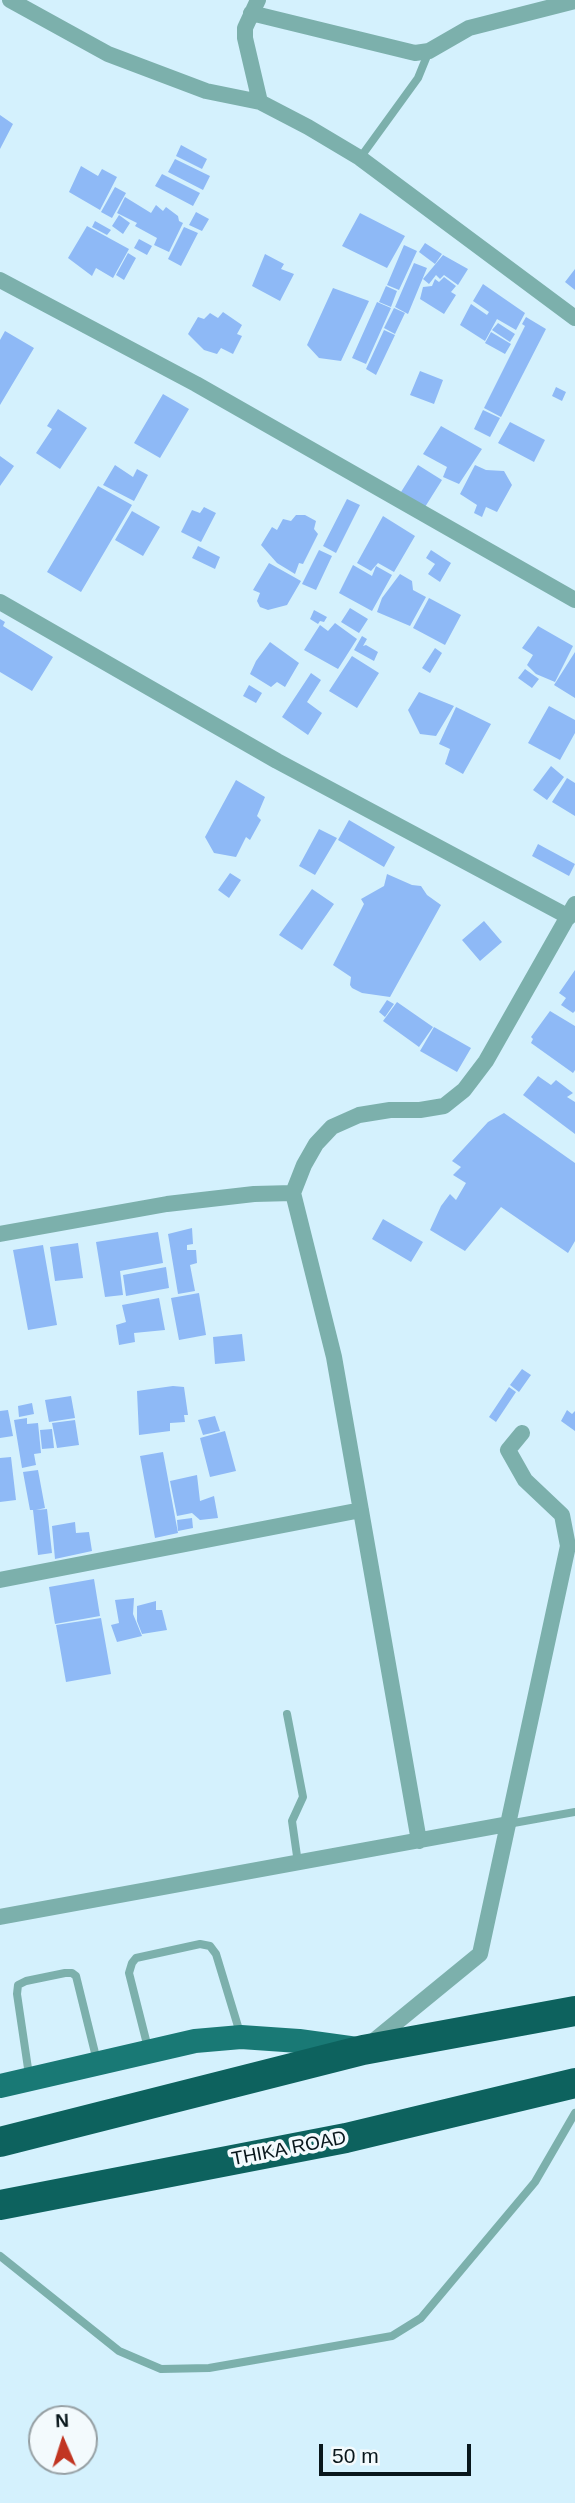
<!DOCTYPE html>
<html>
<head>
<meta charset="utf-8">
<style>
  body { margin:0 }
  #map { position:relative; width:575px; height:2503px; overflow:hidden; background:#d4f1fd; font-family:Arial,sans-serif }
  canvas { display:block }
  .north { position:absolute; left:28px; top:2405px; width:70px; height:70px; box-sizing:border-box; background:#f3fafd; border:2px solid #959fa3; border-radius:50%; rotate:357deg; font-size:19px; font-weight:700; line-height:28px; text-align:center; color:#09171c }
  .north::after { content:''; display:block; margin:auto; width:24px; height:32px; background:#c13522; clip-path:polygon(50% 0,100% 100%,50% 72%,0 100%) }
  .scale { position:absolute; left:319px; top:2444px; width:152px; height:32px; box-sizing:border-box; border:4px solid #09171c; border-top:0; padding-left:9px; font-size:21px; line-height:24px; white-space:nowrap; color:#09171c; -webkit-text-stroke:5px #f3fafd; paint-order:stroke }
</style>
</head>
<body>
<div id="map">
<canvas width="575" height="2503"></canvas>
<div class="north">N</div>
<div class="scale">50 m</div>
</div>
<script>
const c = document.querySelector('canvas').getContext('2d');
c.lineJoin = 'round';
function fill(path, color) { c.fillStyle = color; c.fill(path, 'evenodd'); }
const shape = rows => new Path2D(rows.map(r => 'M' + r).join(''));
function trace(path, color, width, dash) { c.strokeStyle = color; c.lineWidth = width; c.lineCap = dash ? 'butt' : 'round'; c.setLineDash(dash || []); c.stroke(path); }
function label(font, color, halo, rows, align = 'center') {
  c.font = font + ' Arial,sans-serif'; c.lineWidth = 7; c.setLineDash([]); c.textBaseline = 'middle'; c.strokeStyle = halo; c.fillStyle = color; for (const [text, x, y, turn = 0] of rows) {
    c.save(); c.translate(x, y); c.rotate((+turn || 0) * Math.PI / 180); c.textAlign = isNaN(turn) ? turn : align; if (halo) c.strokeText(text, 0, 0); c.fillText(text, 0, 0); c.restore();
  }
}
const building = shape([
  [0,115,13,124,0,149],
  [181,145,207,159,202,169,176,156],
  [175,159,210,176,203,190,168,172],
  [81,166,98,176,102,169,117,177,100,210,69,192],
  [162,174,200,193,193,206,155,186],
  [115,187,126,193,112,218,101,212],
  [125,197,151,213,156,205,163,211,166,207,178,216,179,221,183,223,169,252,154,245,157,238,135,226,137,223,117,213],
  [196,212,209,219,202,231,189,225],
  [360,213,405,236,387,268,342,246],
  [119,215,130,223,123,234,112,226],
  [95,221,111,230,107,235,92,227],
  [87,226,129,249,113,278,96,268,92,276,68,258],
  [184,227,198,233,181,266,168,259],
  [139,239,152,246,147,255,134,248],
  [425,243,442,254,435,264,419,252],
  [404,245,417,251,399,290,387,285],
  [128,253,136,258,124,280,116,275],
  [265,254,284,264,281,269,294,274,280,301,252,286],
  [443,255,468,269,458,285,444,275,440,279,436,275,429,284,423,279],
  [414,263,427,268,408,314,395,307],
  [575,269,575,290,565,282],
  [444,277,456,286,451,292,456,295,444,314,420,299,423,287,432,286,435,279,439,282],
  [483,284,525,313,516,330,497,319,485,341,460,325,471,304,487,315,489,312,473,301],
  [386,286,397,291,391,307,379,302],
  [333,288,369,301,341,361,319,358,307,345],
  [377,302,391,308,366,364,352,358],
  [394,308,405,313,395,334,384,328],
  [223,312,242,325,237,334,242,336,233,354,221,348,217,354,204,350,188,334,198,317,204,319,210,313,218,318],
  [526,317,546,329,501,417,484,408,525,326,522,324],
  [498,323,515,334,510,342,492,330],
  [384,330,395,335,376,375,366,369],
  [5,331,34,348,0,405,0,340],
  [491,332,511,344,505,354,485,343],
  [420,371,443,380,434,404,410,395],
  [556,387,566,392,562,401,552,396],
  [163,394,189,409,160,458,134,443],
  [58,409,87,428,60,469,36,453,52,429,47,426],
  [483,410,500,418,490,437,474,429],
  [510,422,545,440,534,462,498,443],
  [441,426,482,449,459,484,443,477,447,467,423,454],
  [0,456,14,466,0,486],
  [115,465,133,477,137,469,148,475,134,501,103,485],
  [418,465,442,480,425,507,401,492],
  [475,465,486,470,504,471,512,485,497,512,486,507,482,517,474,513,477,505,460,494],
  [98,486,132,505,81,592,47,572],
  [347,499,360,505,336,553,323,546],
  [204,507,216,513,201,542,181,532,192,510,200,513],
  [132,511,160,527,143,556,115,540],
  [296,515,305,515,316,521,314,529,318,534,303,564,299,563,295,574,277,563,261,545,272,527,277,530,283,519,291,521],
  [383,516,415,536,394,572,378,563,371,571,357,563],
  [198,546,220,557,215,569,192,558],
  [319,550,332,556,316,590,302,584],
  [431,550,451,563,440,582,428,574,435,564,426,558],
  [269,563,301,581,287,605,268,610,260,607,257,601,260,593,253,590],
  [353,565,372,576,376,566,392,575,372,611,339,593],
  [400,574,412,581,413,590,426,597,410,626,377,612,382,598],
  [429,598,461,615,445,645,413,628],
  [350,608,368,619,359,633,341,622],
  [314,610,327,617,324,622,320,621,318,624,310,619],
  [0,619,5,622,3,626,53,657,32,691,0,672],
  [335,623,357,639,338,669,304,650,320,625,328,631],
  [538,626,573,646,555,682,536,674,527,665,533,655,522,648],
  [362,636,367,639,363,646,366,645,378,652,374,661,354,650],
  [270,642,299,663,285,687,277,682,271,687,250,674,256,661],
  [435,648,442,653,430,673,422,668],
  [575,652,575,698,554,685],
  [352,656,379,673,357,708,329,691],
  [525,669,539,679,532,688,518,678],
  [311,673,321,680,307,702,322,713,308,735,282,717],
  [249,685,262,693,256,703,243,696],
  [419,692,454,706,436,736,420,734,408,710],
  [549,706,575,720,575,733,560,760,528,743],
  [456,707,491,724,463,774,445,764,450,749,439,744],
  [551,766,564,777,547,800,533,790],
  [567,778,575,783,575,816,552,802],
  [236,780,265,797,257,816,261,820,250,840,246,837,236,857,214,853,205,837],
  [349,820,395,847,384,867,338,840],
  [319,829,337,838,315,875,299,866],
  [538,844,575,864,569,876,532,856],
  [230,873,241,880,229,898,218,890],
  [387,874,412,885,421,886,427,895,441,905,390,997,362,993,352,988,350,985,351,977,333,965,364,904,361,899,384,886],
  [312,889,334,904,302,950,279,935],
  [484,921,502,942,480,961,462,940],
  [575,970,575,1011,573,1013,561,1005,566,998,559,993],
  [387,1000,394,1004,385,1017,379,1012],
  [397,1002,433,1027,419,1047,383,1021],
  [550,1011,575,1026,575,1070,573,1073,531,1043,533,1039,531,1037],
  [434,1027,471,1048,457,1072,420,1051],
  [538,1076,551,1085,556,1080,573,1093,567,1097,575,1102,575,1134,523,1095],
  [504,1113,575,1163,575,1241,568,1253,501,1207,465,1251,430,1230,441,1206,450,1194,456,1200,466,1183,453,1175,461,1167,452,1161,488,1122],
  [383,1219,423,1242,411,1262,372,1239],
  [192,1228,193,1244,187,1245,187,1250,196,1250,197,1263,190,1265,195,1291,178,1294,168,1234],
  [158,1232,163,1263,120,1271,123,1295,105,1297,96,1242],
  [78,1243,83,1278,55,1281,50,1247],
  [43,1245,57,1325,28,1330,13,1250],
  [166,1267,169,1288,126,1296,123,1275],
  [199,1293,206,1335,179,1340,171,1298],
  [159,1298,165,1330,134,1333,135,1342,119,1345,116,1325,126,1322,122,1305],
  [242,1334,245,1361,215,1364,213,1337],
  [522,1369,531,1375,519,1392,510,1385],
  [173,1386,184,1387,188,1415,184,1415,185,1422,170,1423,170,1431,139,1435,137,1391],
  [509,1387,516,1392,496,1422,489,1417],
  [71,1396,75,1418,49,1422,45,1400],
  [32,1403,34,1414,19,1417,18,1406],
  [8,1410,13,1436,0,1438,0,1411],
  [567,1410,572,1414,575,1411,575,1431,561,1421],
  [215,1416,220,1431,203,1435,198,1420],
  [27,1418,27,1424,38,1423,41,1453,34,1454,36,1465,22,1468,14,1420],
  [75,1420,79,1445,57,1448,52,1423],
  [52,1429,54,1448,42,1449,40,1430],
  [225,1431,236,1471,210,1477,200,1438],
  [163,1452,178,1533,155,1538,140,1456],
  [11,1457,16,1500,0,1502,0,1458],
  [38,1470,45,1508,36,1510,47,1509,52,1553,38,1555,33,1510,30,1510,23,1472],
  [197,1475,200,1501,214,1496,218,1518,200,1520,192,1513,177,1516,170,1481],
  [192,1518,193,1528,178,1531,177,1520],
  [75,1522,76,1533,89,1532,92,1551,55,1559,52,1526],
  [94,1579,100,1616,55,1624,49,1587],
  [134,1598,133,1614,142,1636,117,1642,111,1625,119,1623,115,1600],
  [156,1601,156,1610,162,1610,167,1630,142,1634,137,1621,137,1606],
  [101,1618,111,1674,66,1682,56,1625]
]);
const lane = shape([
  [360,158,418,78,429,51],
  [287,1714,303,1797,292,1821,298,1863],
  [508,1824,575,1812],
  [148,2048,129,1973,132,1963,136,1958,200,1944,210,1946,216,1954,240,2033],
  [29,2075,17,1994,18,1985,26,1981,65,1973,72,1973,76,1976,97,2061],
  [0,2256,119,2351,161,2369,209,2368,392,2336,421,2318,535,2182,575,2113]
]);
const street = shape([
  [10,0,108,54,206,91,260,102,308,127,360,158,575,318],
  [258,0,245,28,245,38,260,102],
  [251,13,415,53,429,51,469,28,575,1],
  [0,280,196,384,575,600],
  [0,602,277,761,569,917],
  [0,1234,167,1204,254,1194,293,1193],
  [0,1580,361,1510],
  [419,1841,334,1357,293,1193,304,1165,316,1144,332,1127,359,1115,390,1110,420,1110,444,1106,464,1090,486,1061,575,904],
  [0,1917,508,1824],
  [370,2044,480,1954,568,1546,562,1515,525,1480,508,1450,522,1433]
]);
const primary = shape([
  [0,2086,195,2041,241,2037,299,2041,357,2049]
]);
const highway = shape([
  [0,2142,363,2050,575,2011],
  [0,2205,346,2138,575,2083]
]);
const streetNames = [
  ["THIKA ROAD",289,2149,-11]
];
fill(building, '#8eb9f6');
trace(lane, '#7cb0ac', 8);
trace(street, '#7cb0ac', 16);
trace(primary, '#197975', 24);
trace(highway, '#0d625e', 30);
label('19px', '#09171c', '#f3fafd', streetNames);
</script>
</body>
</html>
